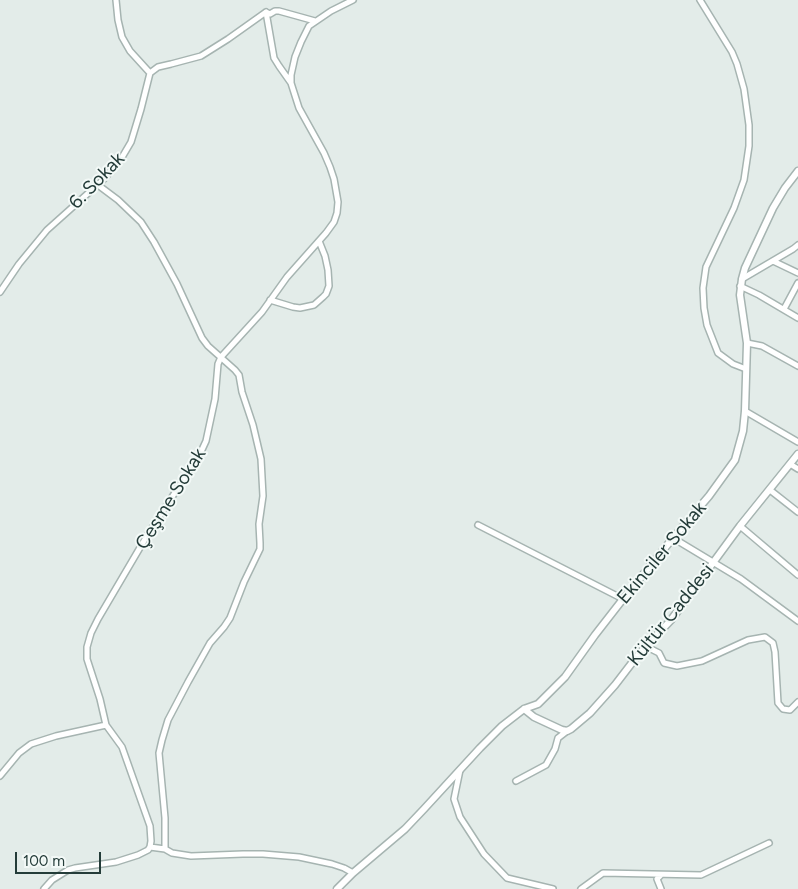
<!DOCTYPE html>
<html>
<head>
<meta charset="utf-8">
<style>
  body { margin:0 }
  #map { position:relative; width:798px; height:889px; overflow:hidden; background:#e3ece9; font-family:Figtree,sans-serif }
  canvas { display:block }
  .scale { position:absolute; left:15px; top:852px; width:86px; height:22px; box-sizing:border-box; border:2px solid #243c39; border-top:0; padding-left:6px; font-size:15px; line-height:18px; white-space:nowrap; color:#243c39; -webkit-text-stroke:4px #f3f9f7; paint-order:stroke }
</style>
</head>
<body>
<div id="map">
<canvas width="798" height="889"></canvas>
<div class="scale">100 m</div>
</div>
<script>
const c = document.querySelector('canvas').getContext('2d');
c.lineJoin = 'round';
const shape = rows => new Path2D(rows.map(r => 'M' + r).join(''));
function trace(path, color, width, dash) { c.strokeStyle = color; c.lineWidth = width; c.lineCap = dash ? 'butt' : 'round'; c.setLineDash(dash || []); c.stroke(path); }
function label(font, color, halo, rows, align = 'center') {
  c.font = font + ' Figtree,sans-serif'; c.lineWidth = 4; c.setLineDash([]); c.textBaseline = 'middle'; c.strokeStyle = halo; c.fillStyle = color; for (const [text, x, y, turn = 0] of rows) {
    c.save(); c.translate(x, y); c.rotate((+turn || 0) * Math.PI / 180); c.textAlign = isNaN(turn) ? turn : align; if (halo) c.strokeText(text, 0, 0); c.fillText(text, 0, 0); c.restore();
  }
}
const minor = shape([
  [700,0,732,52,737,64,744,89,749,125,749,146,744,180,734,208,706,267,703,288,704,308,707,325,718,353,733,364,746,369],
  [150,73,158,67,171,64,201,56,228,39,266,12],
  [291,83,279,66,274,58,266,12,270,14,275,11,279,11,315,21],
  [98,185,118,200,141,222,154,242,177,284,202,338,208,346,235,370,239,375,242,392,253,425,261,459,263,496,259,524,260,543,260,549,244,582,230,618,224,627,210,643,188,682,168,720,162,740,159,753,165,818,165,849],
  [773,261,798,273],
  [742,279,793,249,798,245],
  [740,286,759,295,798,318],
  [0,292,19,264,47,230,104,179,121,159,131,142,141,109,150,73,130,51,122,37,118,20,116,0],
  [270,300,293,307,300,308,314,305,323,297,326,294,329,286,328,270,325,256,319,241],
  [784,309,798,283],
  [747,343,762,346,798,366],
  [745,411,798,442],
  [790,464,798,469],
  [770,490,798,512],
  [478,525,623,599],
  [740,526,798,575],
  [673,538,741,579,798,621],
  [645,646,659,653,664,663,677,666,702,661,748,640,765,637,773,643,775,652,778,703,783,709,790,710,798,702],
  [460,770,454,799,460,817,484,854,507,878,553,889],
  [0,776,19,753,31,744,56,736,106,725],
  [516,781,546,765,555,749,558,738,567,731],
  [150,847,165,849,172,853,191,856,243,854,263,854,299,857,332,864,344,868,353,873],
  [661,875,657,879,661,889],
  [44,889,52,880,68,870,75,868,116,862,138,855,148,850,150,847,151,841,150,826,122,747,106,725,100,699,87,659,87,647,91,633,98,619,148,534,200,454,206,441,215,399,218,364,221,357,262,312,287,277,326,233,334,222,337,213,338,202,334,179,330,167,324,153,299,108,291,83,291,75,295,57,301,42,309,26,331,11,353,0],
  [581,889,603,873,701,875,769,843]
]);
const tertiary = shape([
  [524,709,534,717,562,730,567,731,571,729,590,713,615,685,638,655,671,620,740,526,798,454],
  [337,889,353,873,405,829,424,809,480,748,502,726,524,709,538,704,565,677,595,635,623,599,673,538,709,496,735,460,743,431,745,411,747,343,740,295,742,279,745,268,773,208,785,188,798,171]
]);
const streetNames = [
  ["6. Sokak",97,181,-46],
  ["Çeşme Sokak",171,499,-58],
  ["Ekinciler Sokak",662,553,-50],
  ["Kültür Caddesi",671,615,-51]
];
trace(minor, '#a6b4b1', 8);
trace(tertiary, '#a6b4b1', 9);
trace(minor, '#fff', 5);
trace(tertiary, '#fff', 6);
label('19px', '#243c39', '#f3f9f7', streetNames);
</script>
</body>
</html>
